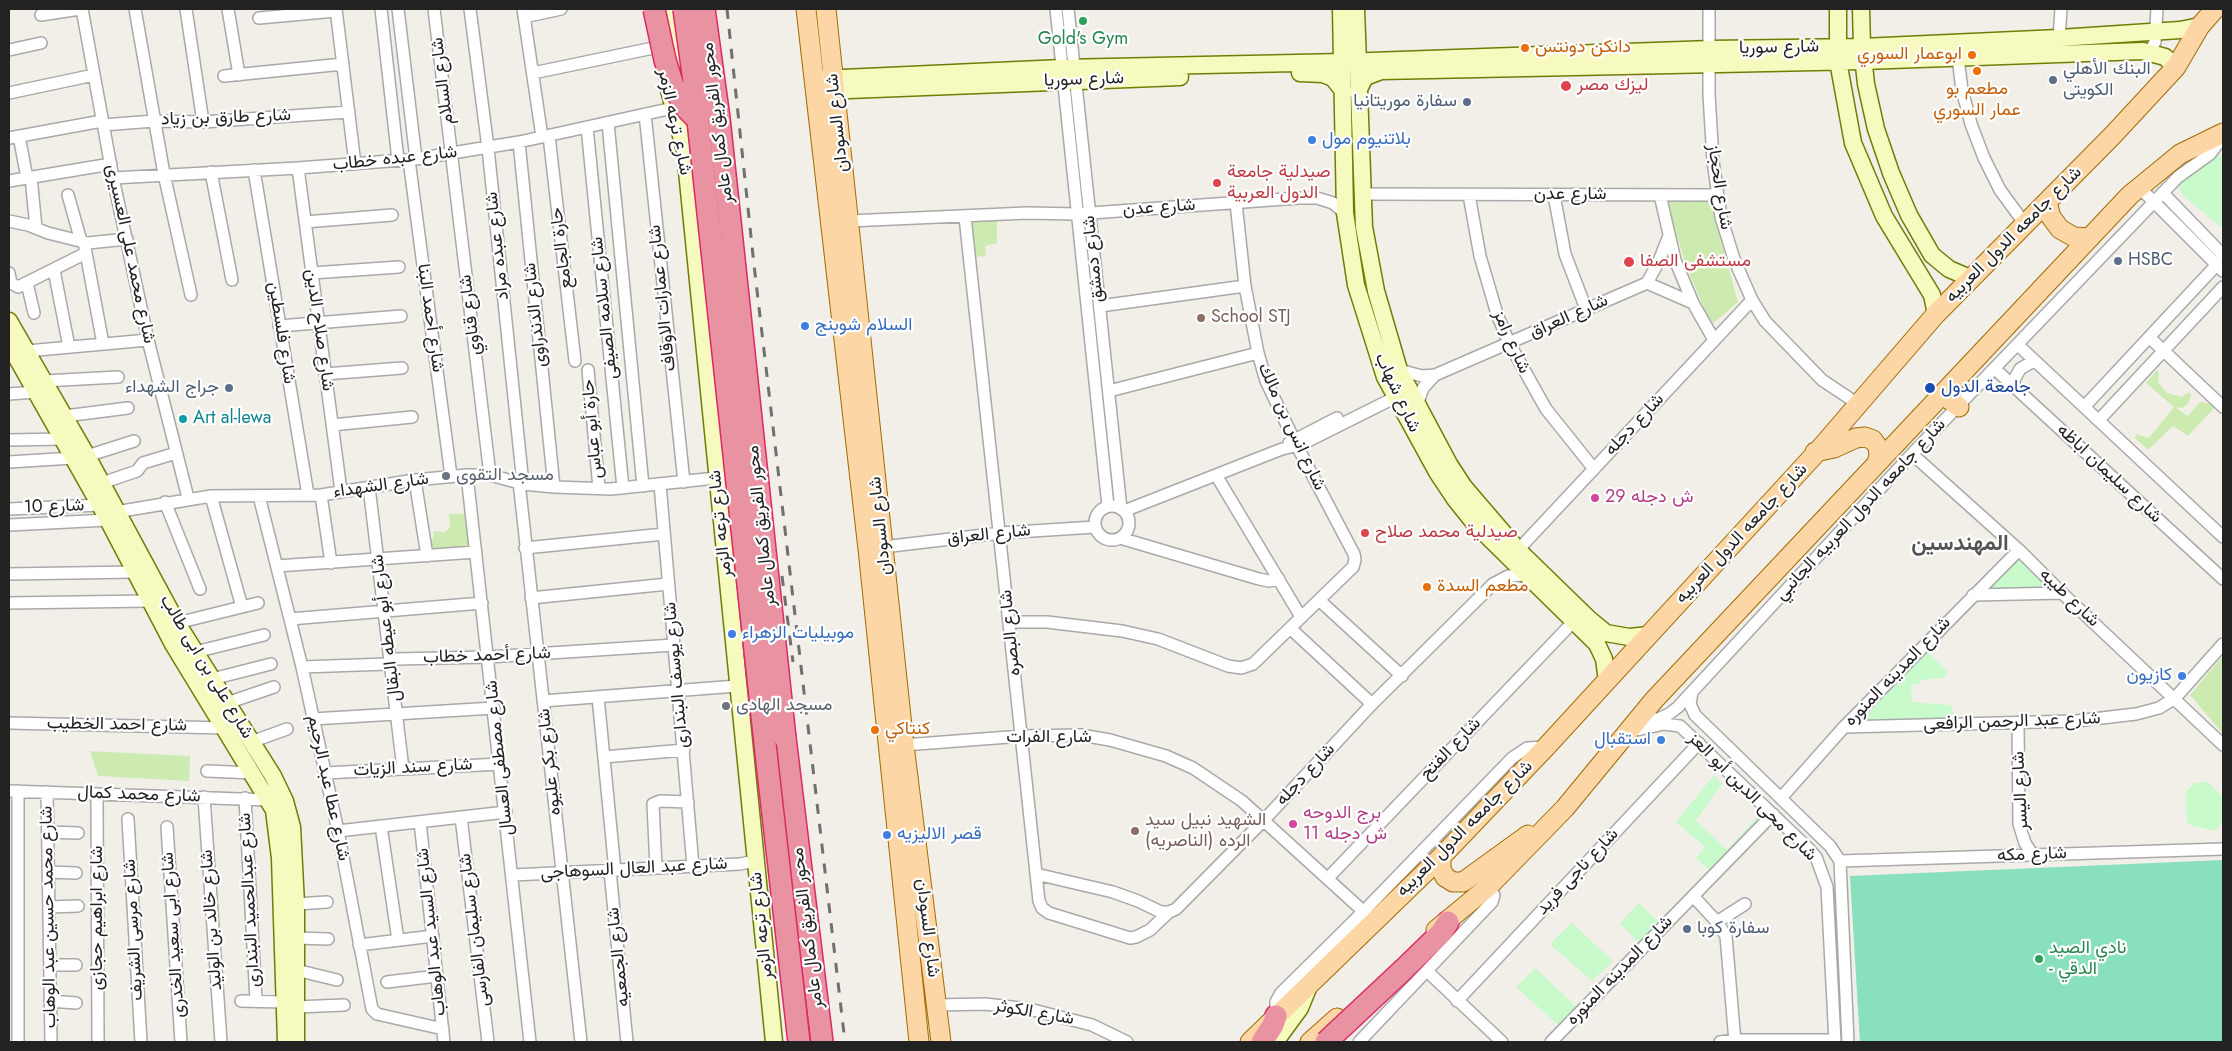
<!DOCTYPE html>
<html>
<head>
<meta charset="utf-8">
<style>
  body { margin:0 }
  #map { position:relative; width:2232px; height:1051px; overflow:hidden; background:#f2efe9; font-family:Jost,sans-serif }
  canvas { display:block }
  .frame { position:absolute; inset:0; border:10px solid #222; pointer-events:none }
</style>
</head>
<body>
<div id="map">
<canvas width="2232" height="1051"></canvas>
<div class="frame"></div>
</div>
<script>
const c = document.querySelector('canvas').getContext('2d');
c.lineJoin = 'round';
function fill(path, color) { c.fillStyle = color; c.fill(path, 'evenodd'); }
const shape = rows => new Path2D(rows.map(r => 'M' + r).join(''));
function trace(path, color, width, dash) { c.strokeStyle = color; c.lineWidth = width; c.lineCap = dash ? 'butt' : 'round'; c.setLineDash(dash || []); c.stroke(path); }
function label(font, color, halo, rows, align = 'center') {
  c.font = font + ' Jost,Vazirmatn,sans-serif'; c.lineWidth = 4.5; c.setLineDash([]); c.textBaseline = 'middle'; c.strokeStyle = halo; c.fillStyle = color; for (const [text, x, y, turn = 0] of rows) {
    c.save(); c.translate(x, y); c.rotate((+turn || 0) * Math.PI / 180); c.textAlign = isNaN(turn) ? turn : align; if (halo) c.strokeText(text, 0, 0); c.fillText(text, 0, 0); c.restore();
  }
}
const grass = shape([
  [1709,198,1738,302,1711,325,1687,268,1666,202],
  [997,218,997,243,985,246,986,256,975,257,971,220],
  [2157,370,2159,373,2158,382,2167,393,2182,397,2189,392,2191,395,2188,404,2182,408,2175,407,2188,416,2200,402,2217,405,2188,436,2173,426,2148,450,2135,438,2136,434,2149,438,2174,407,2146,383],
  [449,514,469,514,472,547,417,556,420,539,433,539,434,531,445,532,450,527],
  [2221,658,2223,661,2223,734,2190,695],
  [90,751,190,756,189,781,98,776]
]);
const park = shape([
  [2223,154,2223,224,2221,227,2182,195,2178,185,2182,178,2206,161],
  [2019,551,2060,592,1977,593],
  [1924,649,1948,672,1943,678,1921,680,1920,685,1911,684,1912,702,1951,705,1957,722,1850,724],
  [1714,775,1722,784,1696,820,1727,850,1758,816,1763,821,1712,872,1696,858,1705,847,1676,822],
  [2208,782,2223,797,2223,823,2214,831,2187,824,2186,791,2195,783],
  [1639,903,1659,922,1639,943,1620,923],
  [1572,923,1613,961,1592,981,1550,944],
  [1535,968,1578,1008,1559,1026,1516,987]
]);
const pitch = shape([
  [2223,860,2223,1042,1860,1042,1850,876]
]);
const street = shape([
  [82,9,113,178,148,340,188,498],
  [135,9,164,174,191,295],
  [186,9,203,122],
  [228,9,239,75],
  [336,9,355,164],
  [381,9,398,160],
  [398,9,416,159],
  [434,9,490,475],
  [470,9,488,148,523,484],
  [523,9,542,137],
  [1056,9,1108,506],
  [1068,9,1121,509],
  [1709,9,1709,94,1713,161,1721,217,1734,259,1752,300,1765,321,1822,380,1858,404],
  [41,15,80,9],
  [524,17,561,9],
  [259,18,336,11],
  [2059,38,2061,9],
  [9,50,41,43],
  [2150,52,2155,42,2157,9],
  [1958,58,1962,90,1971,124,1984,158,2000,190,2025,224],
  [533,73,658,47],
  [224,76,343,64],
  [9,93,94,75],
  [645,114,684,482],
  [608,123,643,486],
  [103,125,154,121,203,122,349,112],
  [587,127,623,488],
  [19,136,27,178],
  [549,136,575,361],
  [9,138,102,121],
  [519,142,554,487],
  [409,160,451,476],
  [298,168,341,491],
  [254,170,308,495],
  [211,172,232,280],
  [31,177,36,228],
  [113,178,298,168,416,159,519,142,673,108],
  [9,181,111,164],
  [2139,187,2223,271],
  [2163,193,2223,255],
  [1362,194,1718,195],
  [68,195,81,241],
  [1469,195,1480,256,1497,314,1509,343,1546,409,1594,469],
  [1554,195,1565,254,1586,309],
  [1660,195,1675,260,1693,303,1714,340],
  [965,217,1039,901,1042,908,1049,913,1130,938,1136,937,1150,930,1169,912],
  [9,221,28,225,48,233,88,243,127,239],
  [849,221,1027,213,1077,214,1299,198,1317,198,1333,203,1345,213],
  [305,222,392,215],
  [84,242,103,344],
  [54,270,69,347],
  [9,273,11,283,18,287,86,253],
  [312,273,399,267],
  [27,283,34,313],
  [1647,283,1693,303],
  [1100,306,1245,286],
  [279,326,401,316],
  [2149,337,2223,407],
  [2018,345,2223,537],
  [27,351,148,340],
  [1995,369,2223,579],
  [588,370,599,488],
  [1399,370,1422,376,1435,375,1647,283,1659,261,1668,238],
  [325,374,402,368],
  [44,381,118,377],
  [2014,386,2014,380,2020,369,2030,363,2036,362],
  [1109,391,1258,353],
  [9,394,36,392],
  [1417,405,1423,388,1435,375],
  [2084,407,2223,258],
  [65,416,128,408],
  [2099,420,2223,287],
  [332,425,412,417],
  [9,440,63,439],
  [1289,443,1337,418],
  [1912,454,2019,550,2062,593,2223,745],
  [87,456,134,441],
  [9,462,73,458],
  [467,475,530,1042],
  [1216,475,1301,617],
  [415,480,427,556],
  [519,482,581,1042],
  [102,483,137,471,143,463,176,453],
  [660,484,693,866],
  [369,487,403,769],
  [321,495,331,563],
  [211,496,242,607],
  [259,496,302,667,338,831,372,1009,377,1014,443,1029],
  [165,502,200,589],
  '1095 523a17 17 0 1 1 34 0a17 17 0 1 1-34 0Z',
  [9,509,100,505],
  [1124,511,1282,449,1302,444,1396,397],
  [110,513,211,496,321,495,415,480,467,475,490,475,523,484,554,487,611,489,716,478],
  [9,525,108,520],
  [1120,538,1259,579,1269,581,1279,579],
  [883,547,1001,533,1095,527],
  [525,548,664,534],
  [1518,550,1752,300],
  [277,566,476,552],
  [9,574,134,572],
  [1973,595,2062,593],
  [531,598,668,584],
  [1319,600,1402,676],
  [9,603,149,601],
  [290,619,482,603],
  [1010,622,1047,622,1122,631,1158,639,1228,666,1241,668,1253,664,1353,567,1355,560,1354,554,1297,446,1266,381,1258,353,1245,286,1236,203],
  [177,623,258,603],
  [1290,628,1372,704],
  [195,652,264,635],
  [302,667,387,664,396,659,488,657,674,645],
  [212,679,271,664],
  [1692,692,1690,704,1695,715,1830,846,1840,861,1848,1042],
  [598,697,615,871],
  [543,701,737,686],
  [227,703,274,687],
  [313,719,494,708],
  [1639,719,1658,719,1669,714,1678,707,1912,454,2178,177,2210,154,2223,137],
  [9,723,225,728],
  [2018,724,2019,824,2025,843,2033,855],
  [1844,727,2076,721,2136,714,2159,708,2175,698,2223,644],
  [1628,732,1664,724,1680,726,1809,849,1816,857,1827,887,1835,1042],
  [251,742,287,729],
  [904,745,1022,736,1081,735,1110,740,1166,756,1193,768,1242,801,1374,921],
  [604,757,684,750],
  [207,771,253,773],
  [325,773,500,764],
  [9,791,270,800],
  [18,791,18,1042],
  [47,792,51,1042],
  [97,794,98,1042],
  [204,797,221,1042],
  [245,798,256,1001],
  [1781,798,1844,727,2019,550],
  [461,817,488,1042],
  [128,819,141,1042],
  [420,822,444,1042],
  [381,826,398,940],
  [167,827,181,1042],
  [338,831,506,812],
  [48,832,78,833],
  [1840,861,2223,849],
  [656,868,653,804,660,801,688,802],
  [610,871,627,1042],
  [48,872,76,873],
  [1036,874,1113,892,1138,901,1161,912,1169,912,1176,909,1264,820,1372,704,1493,584,1508,576,1526,575],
  [513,875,740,864,755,861],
  [1328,878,1574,621],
  [1693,896,1717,922,1726,936,1735,1042],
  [296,904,327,902],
  [49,907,78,906],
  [1717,922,1745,904],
  [296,938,328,939],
  [359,945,433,936],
  [50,965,76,965],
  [296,970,337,980],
  [1428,972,1502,1042],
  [387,982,437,976],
  [50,1001,76,1003],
  [241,1001,283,1002],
  [1457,1001,1699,743],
  [937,1005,985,1004,1029,1009,1092,1025,1127,1042],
  [296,1007,344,1005],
  [1276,1016,1276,1002,1281,993,1364,911,1512,758,1527,748,1546,747],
  [1359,1042,1492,902,1494,895,1488,887],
  [1551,1042,1773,814],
  [1720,1042,1735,1040,1835,1040]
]);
const secondary = shape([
  [668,9,679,81],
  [1341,9,1345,213,1356,285,1385,377,1437,472,1455,499,1475,524,1597,644,1604,659,1607,681],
  [1356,9,1364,227,1376,291,1399,370,1449,464,1464,487,1518,550,1589,619,1606,633,1629,637,1649,635],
  [1838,9,1838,61,1853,143,1884,216,1932,295,1936,314],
  [1861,9,1862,47,1866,84,1876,129,1891,173,1909,215,1932,255,1949,269,1970,278],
  [1300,73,1323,74,1333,78,1344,92],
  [821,79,1062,68,1343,62,1711,49,1862,47,2059,38,2180,30,2200,26],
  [668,86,685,151,774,1042],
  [823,91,1180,77],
  [1358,91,1365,77,1381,71,1863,61,2143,51,2165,57,2176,67],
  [9,321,87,456,177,623,273,776,285,801,292,827,296,904,296,1042],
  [9,344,105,514,173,644,274,810,280,858,286,1042],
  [1275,1042,1300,1008,1309,986]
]);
const primary = shape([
  [806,9,868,549,919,1042],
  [826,9,904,745,941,1042],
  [2047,202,2051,217,2060,229,2074,237,2090,238],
  [1942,394,1959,407],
  [1815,452,1834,448,1856,438,1865,437,1873,440,1878,447,1879,455,1877,463],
  [1441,857,1441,869,1445,877,1453,882,1463,882,1528,835],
  [1436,930,1488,887,1565,808,1654,700,2130,195,2180,154,2223,133],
  [1250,1042,1441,857,1546,747,1818,451,1936,314,2113,135,2176,67,2200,26,2215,9],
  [1310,1042,1337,1018]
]);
const highway = shape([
  [785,738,822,1042],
  [1404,969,1441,933,1448,922],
  [1262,1042,1273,1025,1276,1016]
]);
const rail = shape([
  [727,9,754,265,845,1042],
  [782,576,793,662]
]);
const highwayBridge = shape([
  [654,9,665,60,673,86,686,108,698,120],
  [684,9,693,74,768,771,799,1042],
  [704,9,719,118,785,738],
  [1326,1042,1404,969]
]);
const markers = [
  [1083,21,5,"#2e9e5b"],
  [1525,48,5,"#e8710a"],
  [1972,55,5,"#e8710a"],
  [1977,71,5,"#e8710a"],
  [2053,80,5,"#5c6f8a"],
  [1566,86,6,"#e0444e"],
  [1467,102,5,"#5c6f8a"],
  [1312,140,5,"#3f7fe0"],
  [1217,183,5,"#e0444e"],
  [2118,261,5,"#5c6f8a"],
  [1629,262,6,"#e0444e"],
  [1201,318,5,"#8d6e63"],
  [805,326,5,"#3f7fe0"],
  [229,388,5,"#5c6f8a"],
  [1930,388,6,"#1a4fb4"],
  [183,419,5,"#0f9aa8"],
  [446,476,5,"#6b7280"],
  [1595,498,5,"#d1479c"],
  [1365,533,5,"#e0444e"],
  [1427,587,5,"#e8710a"],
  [732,634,5,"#3f7fe0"],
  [2182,676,5,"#3f7fe0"],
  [726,706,5,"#6b7280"],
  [875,730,5,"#e8710a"],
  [1661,740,5,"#3f7fe0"],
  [1293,824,5,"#d1479c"],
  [1135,831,5,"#8d6e63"],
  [887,835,5,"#3f7fe0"],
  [1687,929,5,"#5c6f8a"],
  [2039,959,5,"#2e9e5b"]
];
const leisureNames = [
  ["Gold's Gym",1083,40],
  ["نادي الصيد",2049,949,"left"],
  ["- الدقي",2049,970,"left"]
];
const foodNames = [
  ["دانكن دونتس",1535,48],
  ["ابوعمار السوري",1962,55,"right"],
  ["مطعم بو",1977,90,"center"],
  ["عمار السوري",1977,111,"center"],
  ["مطعم السدة",1437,587],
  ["كنتاكي",885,730]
];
const streetNames = [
  ["شارع سوريا",1779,48,-1],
  ["شارع سوريا",1084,80,-2],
  ["شارع السلام",443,81,-97],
  ["شارع طارق بن زياد",226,118,-2],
  ["شارع ترعه الزمر",674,122,78],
  ["محور الفريق كمال عامر",718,123,-97],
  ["شارع السودان",838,123,-96],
  ["شارع عبده خطاب",395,159,-6],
  ["شارع الحجاز",1719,187,81],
  ["شارع عدن",1570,195],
  ["شارع عدن",1159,208,-4],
  ["شارع جامعه الدول العربيه",2014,235,-45],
  ["شارع عبده مراد",498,246,-96],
  ["حارة الجامع",562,248,-97],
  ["شارع محمد على العسيرى",130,254,78],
  ["شارع دمشق",1094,259,-96],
  ["شارع عمارات الاوقاف",663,298,-96],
  ["شارع سلامه الصيفى",605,308,-96],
  ["شارع قناوي",471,315,-97],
  ["شارع الدندراوى",536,315,-96],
  ["شارع العراق",1569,317,-24],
  ["شارع أحمد البنا",430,318,82],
  ["شارع صلاح الدين",319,330,82],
  ["شارع فلسطين",281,333,81],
  ["شارع رامز",1511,342,66],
  ["شارع شهاب",1397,393,65],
  ["شارع دجله",1635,425,-47],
  ["شارع انس بن مالك",1291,427,65],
  ["حارة أبو عباس",593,429,-95],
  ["شارع سليمان اباظه",2109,474,43],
  ["شارع الشهداء",381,486,-8],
  ["شارع 10",54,507,-2],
  ["شارع جامعه الدول العربيه الجانبي",1861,510,-47],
  ["شارع ترعه الزمر",721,524,-96],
  ["محور الفريق كمال عامر",762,526,-96],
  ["شارع السودان",881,526,-96],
  ["شارع جامعه الدول العربيه",1742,534,-47],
  ["شارع العراق",989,535,-6],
  ["شارع طيبه",2069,598,44],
  ["شارع أبو عيطه البقال",387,628,-97],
  ["شارع البصره",1011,633,-96],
  ["شارع أحمد خطاب",487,656,-2],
  ["شارع على بن ابى طالب",206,667,59],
  ["شارع المدينه المنوره",1898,672,-46],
  ["شارع يوسف البندارى",677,675,-95],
  ["شارع عبد الرحمن الرافعى",2012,722,-2],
  ["شارع احمد الخطيب",117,725,1],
  ["شارع الفرات",1049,738],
  ["شارع الفتح",1451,749,-46],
  ["شارع مصطفى العسال",500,758,-96],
  ["شارع بكر عليوه",550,762,-96],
  ["شارع سند الزيات",413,768,-3],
  ["شارع دجله",1306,775,-47],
  ["شارع عطا عبد الرحيم",328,788,78],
  ["شارع اليسر",2021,791,-93],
  ["شارع محمد كمال",139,795,2],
  ["شارع محى الدين أبو العز",1752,797,45],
  ["شارع جامعه الدول العربيه",1465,829,-45],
  ["شارع مكه",2032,855,-2],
  ["شارع عبد العال السوهاجى",634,869,-3],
  ["شارع ناجى فريد",1578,872,-47],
  ["شارع عبدالحميد البندارى",250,900,-93],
  ["شارع محمد حسين عبد الوهاب",49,917,-91],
  ["شارع ابراهيم حجازى",98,918,-90],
  ["شارع خالد بن الوليد",212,920,-94],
  ["شارع ترعه الزمر",762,926,-96],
  ["محور الفريق كمال عامر",808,928,-97],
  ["شارع السودان",927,928,83],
  ["شارع مرسى الشريف",134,930,-93],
  ["شارع سليمان الفارسى",475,930,-97],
  ["شارع السيد عبد الوهاب",432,932,-96],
  ["شارع ابى سعيد الخدرى",174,935,-94],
  ["شارع الجمعيه",619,957,-96],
  ["شارع المدينه المنوره",1620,971,-46],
  ["شارع الكوثر",1034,1013,10]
];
const serviceNames = [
  ["البنك الأهلي",2063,70],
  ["الكويتى",2063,91],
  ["سفارة موريتانيا",1457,102,"right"],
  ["HSBC",2128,261],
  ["جراج الشهداء",219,388,"right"],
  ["سفارة كوبا",1697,929]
];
const healthNames = [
  ["ليزك مصر",1577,86],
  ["صيدلية جامعة",1227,173],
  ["الدول العربية",1227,194],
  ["مستشفى الصفا",1640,262],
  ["صيدلية محمد صلاح",1375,533]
];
const shopNames = [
  ["بلاتنيوم مول",1322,140],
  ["السلام شوبنج",815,326],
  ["موبيليات الزهراء",742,634],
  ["كازيون",2172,676,"right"],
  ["استقبال",1651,740,"right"],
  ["قصر الاليزيه",897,835]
];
const educationNames = [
  ["School STJ",1211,318],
  ["الشهيد نبيل سيد",1145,821],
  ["الرده (الناصريه)",1145,842]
];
const transitNames = [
  ["جامعة الدول",1941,388]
];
const cultureNames = [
  ["Art al-lewa",193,419]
];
const worshipNames = [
  ["مسجد التقوى",456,476],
  ["مسجد الهادى",736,706]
];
const hotelNames = [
  ["29 ش دجله",1605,498],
  ["برج الدوحه",1303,814],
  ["11 ش دجله",1303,835]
];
const districtNames = [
  ["المهندسين",1960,545]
];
fill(grass, '#cdebb0');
fill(park, '#c8facc');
fill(pitch, '#88e0be');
trace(street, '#a9a9a9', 14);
trace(secondary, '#707d05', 19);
trace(primary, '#a06b00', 21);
trace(highway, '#dc2a67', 24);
trace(street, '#fff', 11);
trace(secondary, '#f7fabf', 16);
trace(primary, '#fcd6a4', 19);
trace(highway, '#e892a2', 21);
trace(rail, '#707070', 3, [10, 10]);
trace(highwayBridge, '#dc2a67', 24, []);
trace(highwayBridge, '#e892a2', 21);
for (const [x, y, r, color] of markers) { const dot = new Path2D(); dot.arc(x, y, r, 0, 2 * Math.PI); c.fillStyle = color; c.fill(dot); trace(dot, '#fff', 2); }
label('18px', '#27864d', '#fff', leisureNames);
label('18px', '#c56008', '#fff', foodNames, 'left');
label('18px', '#222', '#fff', streetNames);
label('18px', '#4e5e75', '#fff', serviceNames, 'left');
label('18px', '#be3a42', '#fff', healthNames, 'left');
label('18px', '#366cbe', '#fff', shopNames, 'left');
label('18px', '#785e54', '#fff', educationNames, 'left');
label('18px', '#164399', '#fff', transitNames, 'left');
label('18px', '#0d838f', '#fff', cultureNames, 'left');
label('18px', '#5b616d', '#fff', worshipNames, 'left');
label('18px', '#b23c85', '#fff', hotelNames, 'left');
label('bold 22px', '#555', '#fff', districtNames);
</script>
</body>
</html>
